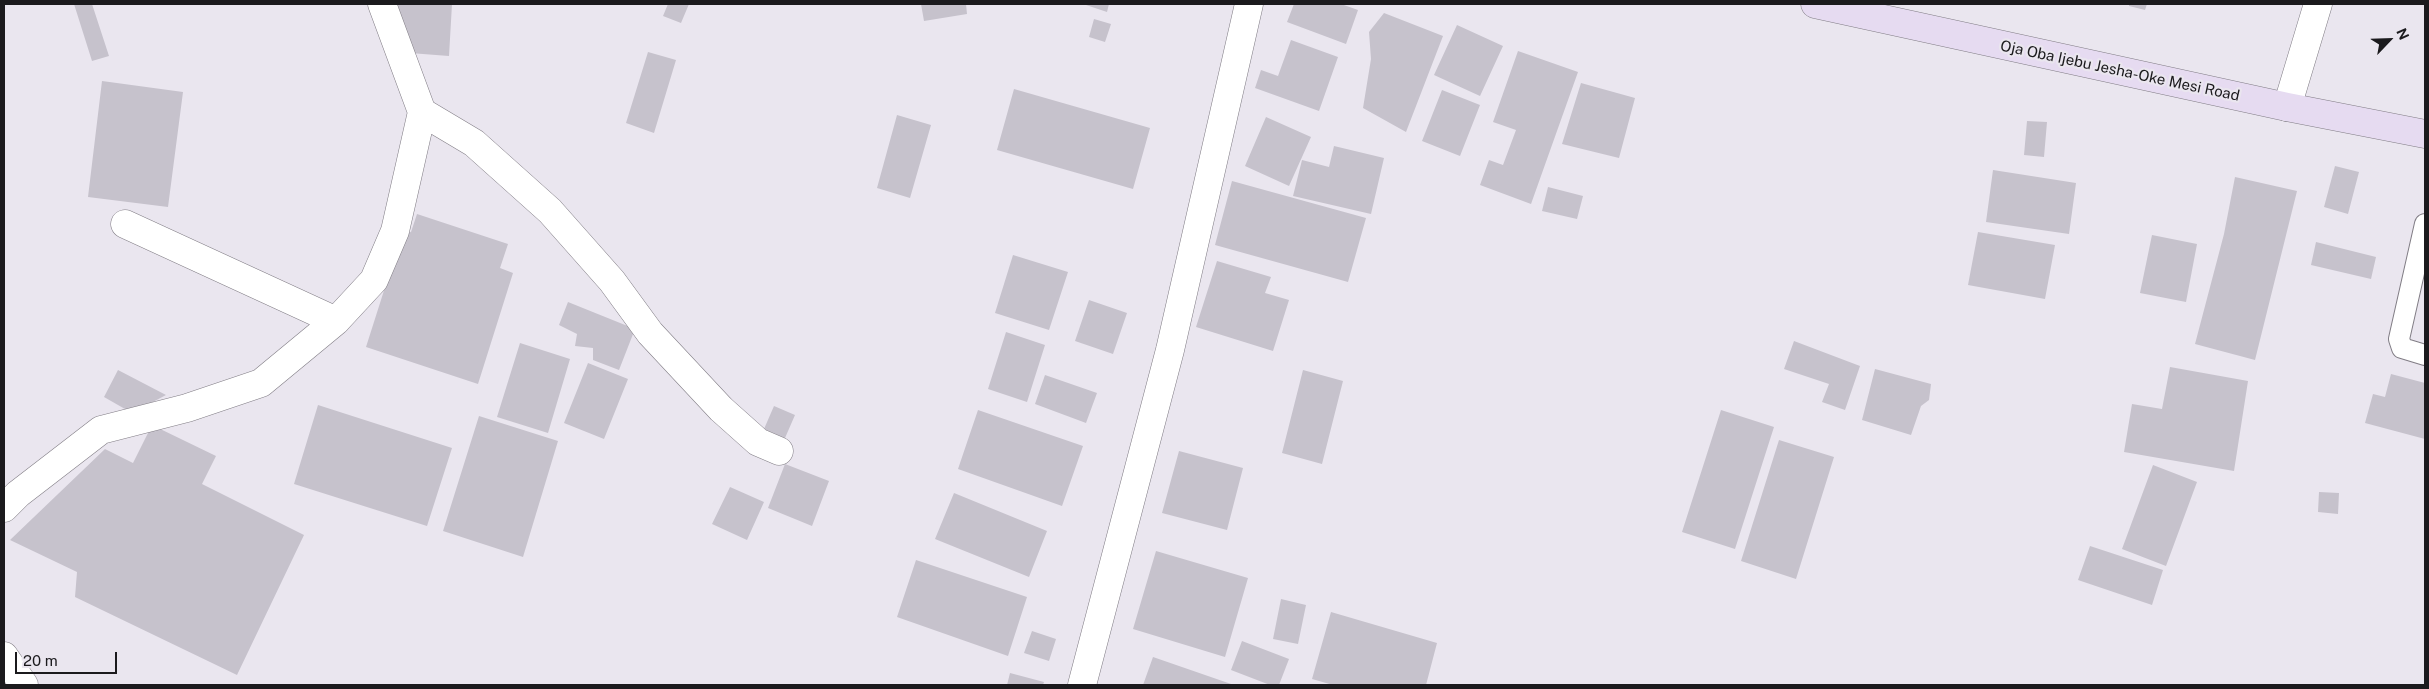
<!DOCTYPE html>
<html>
<head>
<meta charset="utf-8">
<style>
  body { margin:0 }
  #map { position:relative; width:2429px; height:689px; overflow:hidden; background:#eae6ef; font-family:"Public Sans",sans-serif }
  canvas { display:block }
  .frame { position:absolute; inset:0; border:5px solid #1b1a1d; pointer-events:none }
  .north { position:absolute; left:2364px; top:15px; width:50px; height:50px; -webkit-text-stroke:4px #eae6ef; paint-order:stroke; rotate:66deg; font-size:14px; font-weight:700; line-height:20px; text-align:center; color:#1b1a1d }
  .north::after { content:''; display:block; margin:auto; width:18px; height:22px; background:#1b1a1d; clip-path:polygon(50% 0,100% 100%,50% 72%,0 100%) }
  .scale { position:absolute; left:15px; top:652px; width:102px; height:22px; box-sizing:border-box; border:2px solid #1b1a1d; border-top:0; padding-left:6px; font-size:15px; line-height:18px; white-space:nowrap; color:#1b1a1d; -webkit-text-stroke:4px #eae6ef; paint-order:stroke }
</style>
</head>
<body>
<div id="map">
<canvas width="2429" height="689"></canvas>
<div class="frame"></div>
<div class="north">N</div>
<div class="scale">20 m</div>
</div>
<script>
const c = document.querySelector('canvas').getContext('2d');
c.lineJoin = 'round';
function fill(path, color) { c.fillStyle = color; c.fill(path, 'evenodd'); }
const shape = rows => new Path2D(rows.map(r => 'M' + r).join(''));
function trace(path, color, width, dash) { c.strokeStyle = color; c.lineWidth = width; c.lineCap = dash ? 'butt' : 'round'; c.setLineDash(dash || []); c.stroke(path); }
function label(font, color, halo, rows, align = 'center') {
  c.font = font + ' "Public Sans",sans-serif'; c.lineWidth = 4.5; c.setLineDash([]); c.textBaseline = 'middle'; c.strokeStyle = halo; c.fillStyle = color; for (const [text, x, y, turn = 0] of rows) {
    c.save(); c.translate(x, y); c.rotate((+turn || 0) * Math.PI / 180); c.textAlign = isNaN(turn) ? turn : align; if (halo) c.strokeText(text, 0, 0); c.fillText(text, 0, 0); c.restore();
  }
}
const building = shape([
  [74,4,92,4,109,56,92,61],
  [395,4,452,4,449,56,410,53],
  [668,4,689,4,681,23,663,16],
  [921,4,954,4,955,5,966,4,967,14,924,21],
  [1083,4,1109,4,1107,12],
  [1294,4,1341,4,1358,10,1346,44,1287,22],
  [2129,4,2147,4,2145,10,2129,6],
  [1384,13,1443,36,1406,132,1363,108,1371,59,1369,32],
  [1094,19,1111,24,1105,42,1089,37],
  [1457,25,1503,46,1480,96,1434,75],
  [1291,40,1338,57,1319,111,1255,88,1261,70,1278,76],
  [1518,51,1578,72,1531,204,1480,185,1489,160,1503,165,1516,130,1493,122],
  [648,52,676,60,654,133,626,123],
  [102,81,183,92,168,207,88,197],
  [1581,83,1635,98,1619,158,1562,144],
  [1014,89,1150,128,1133,189,997,150],
  [1442,90,1480,105,1460,156,1422,141],
  [897,115,931,125,910,198,877,188],
  [1266,117,1311,137,1289,186,1245,166],
  [2027,121,2047,122,2044,157,2024,155],
  [1334,146,1384,158,1371,214,1293,196,1302,160,1329,167],
  [2335,166,2359,172,2348,214,2324,207],
  [1993,170,2076,183,2069,234,1986,222],
  [2235,177,2297,191,2255,360,2195,344,2224,234],
  [1232,181,1366,218,1348,282,1215,245],
  [1548,187,1583,196,1577,219,1542,211],
  [417,214,508,244,500,268,513,273,478,384,366,347,402,234,411,232],
  [1978,232,2055,245,2045,299,1968,285],
  [2152,235,2197,244,2186,302,2140,293],
  [2316,242,2376,257,2371,279,2311,265],
  [1013,255,1068,272,1049,330,995,313],
  [1217,261,1271,277,1265,293,1289,300,1273,351,1196,327],
  [1089,300,1127,313,1113,354,1075,341],
  [568,302,635,329,619,370,593,360,593,348,575,346,577,334,559,325],
  [1006,332,1045,345,1027,402,988,389],
  [1794,341,1860,366,1845,410,1822,402,1829,384,1784,369],
  [520,343,570,359,548,433,497,417],
  [588,363,628,379,604,439,564,423],
  [2170,367,2248,381,2234,471,2124,452,2132,404,2162,409],
  [1875,369,1931,384,1929,400,1921,406,1911,435,1862,420],
  [118,370,166,395,132,413,104,397],
  [1303,370,1343,381,1322,464,1282,453],
  [2391,374,2425,383,2425,439,2365,423,2373,394,2385,397],
  [1045,375,1097,393,1086,423,1035,404],
  [318,405,452,448,427,526,294,484],
  [774,406,795,415,785,438,764,429],
  [978,410,1083,446,1062,506,958,469],
  [1721,410,1774,427,1735,549,1682,532],
  [479,416,558,441,523,557,443,531],
  [152,425,216,456,202,484,304,535,237,675,75,597,77,572,10,540,105,449,133,463],
  [1779,440,1834,457,1796,579,1741,561],
  [1179,451,1243,468,1227,530,1162,513],
  [785,464,829,481,812,526,768,508],
  [2153,465,2197,482,2166,566,2122,549],
  [730,487,764,502,747,540,712,524],
  [2319,492,2339,493,2338,514,2318,512],
  [954,493,1047,531,1029,577,935,539],
  [2090,546,2163,570,2152,605,2078,580],
  [1156,551,1248,578,1225,657,1133,629],
  [916,560,1027,597,1008,656,897,617],
  [1281,599,1306,605,1298,644,1273,639],
  [1331,612,1437,643,1426,685,1333,685,1312,679],
  [1032,631,1056,639,1049,661,1024,653],
  [1242,641,1289,659,1279,685,1270,685,1231,670],
  [1153,657,1234,685,1143,685],
  [1010,673,1044,682,1043,685,1007,685]
]);
const lane = shape([
  [2425,224,2399,339,2402,348,2425,355]
]);
const street = shape([
  [2287,107,2318,4],
  [422,112,474,143,550,211,612,281,650,333,721,409,758,442,779,451],
  [125,224,336,321],
  [4,508,18,494,101,430,187,408,261,383,336,321,374,280,395,231,422,112,382,4],
  [4,656,24,685],
  [1082,685,1170,350,1249,4]
]);
const secondary = shape([
  [1815,4,2287,107,2425,134]
]);
const streetNames = [
  ["Oja Oba Ijebu Jesha-Oke Mesi Road",2120,71,12]
];
fill(building, '#c6c2cc');
trace(lane, '#817d85', 22);
trace(street, '#817d85', 29);
trace(secondary, '#817d85', 29);
trace(lane, '#fff', 20);
trace(street, '#fff', 28);
trace(secondary, '#e6dbf1', 28);
label('15px', '#1b1a1d', '#eae6ef', streetNames);
</script>
</body>
</html>
